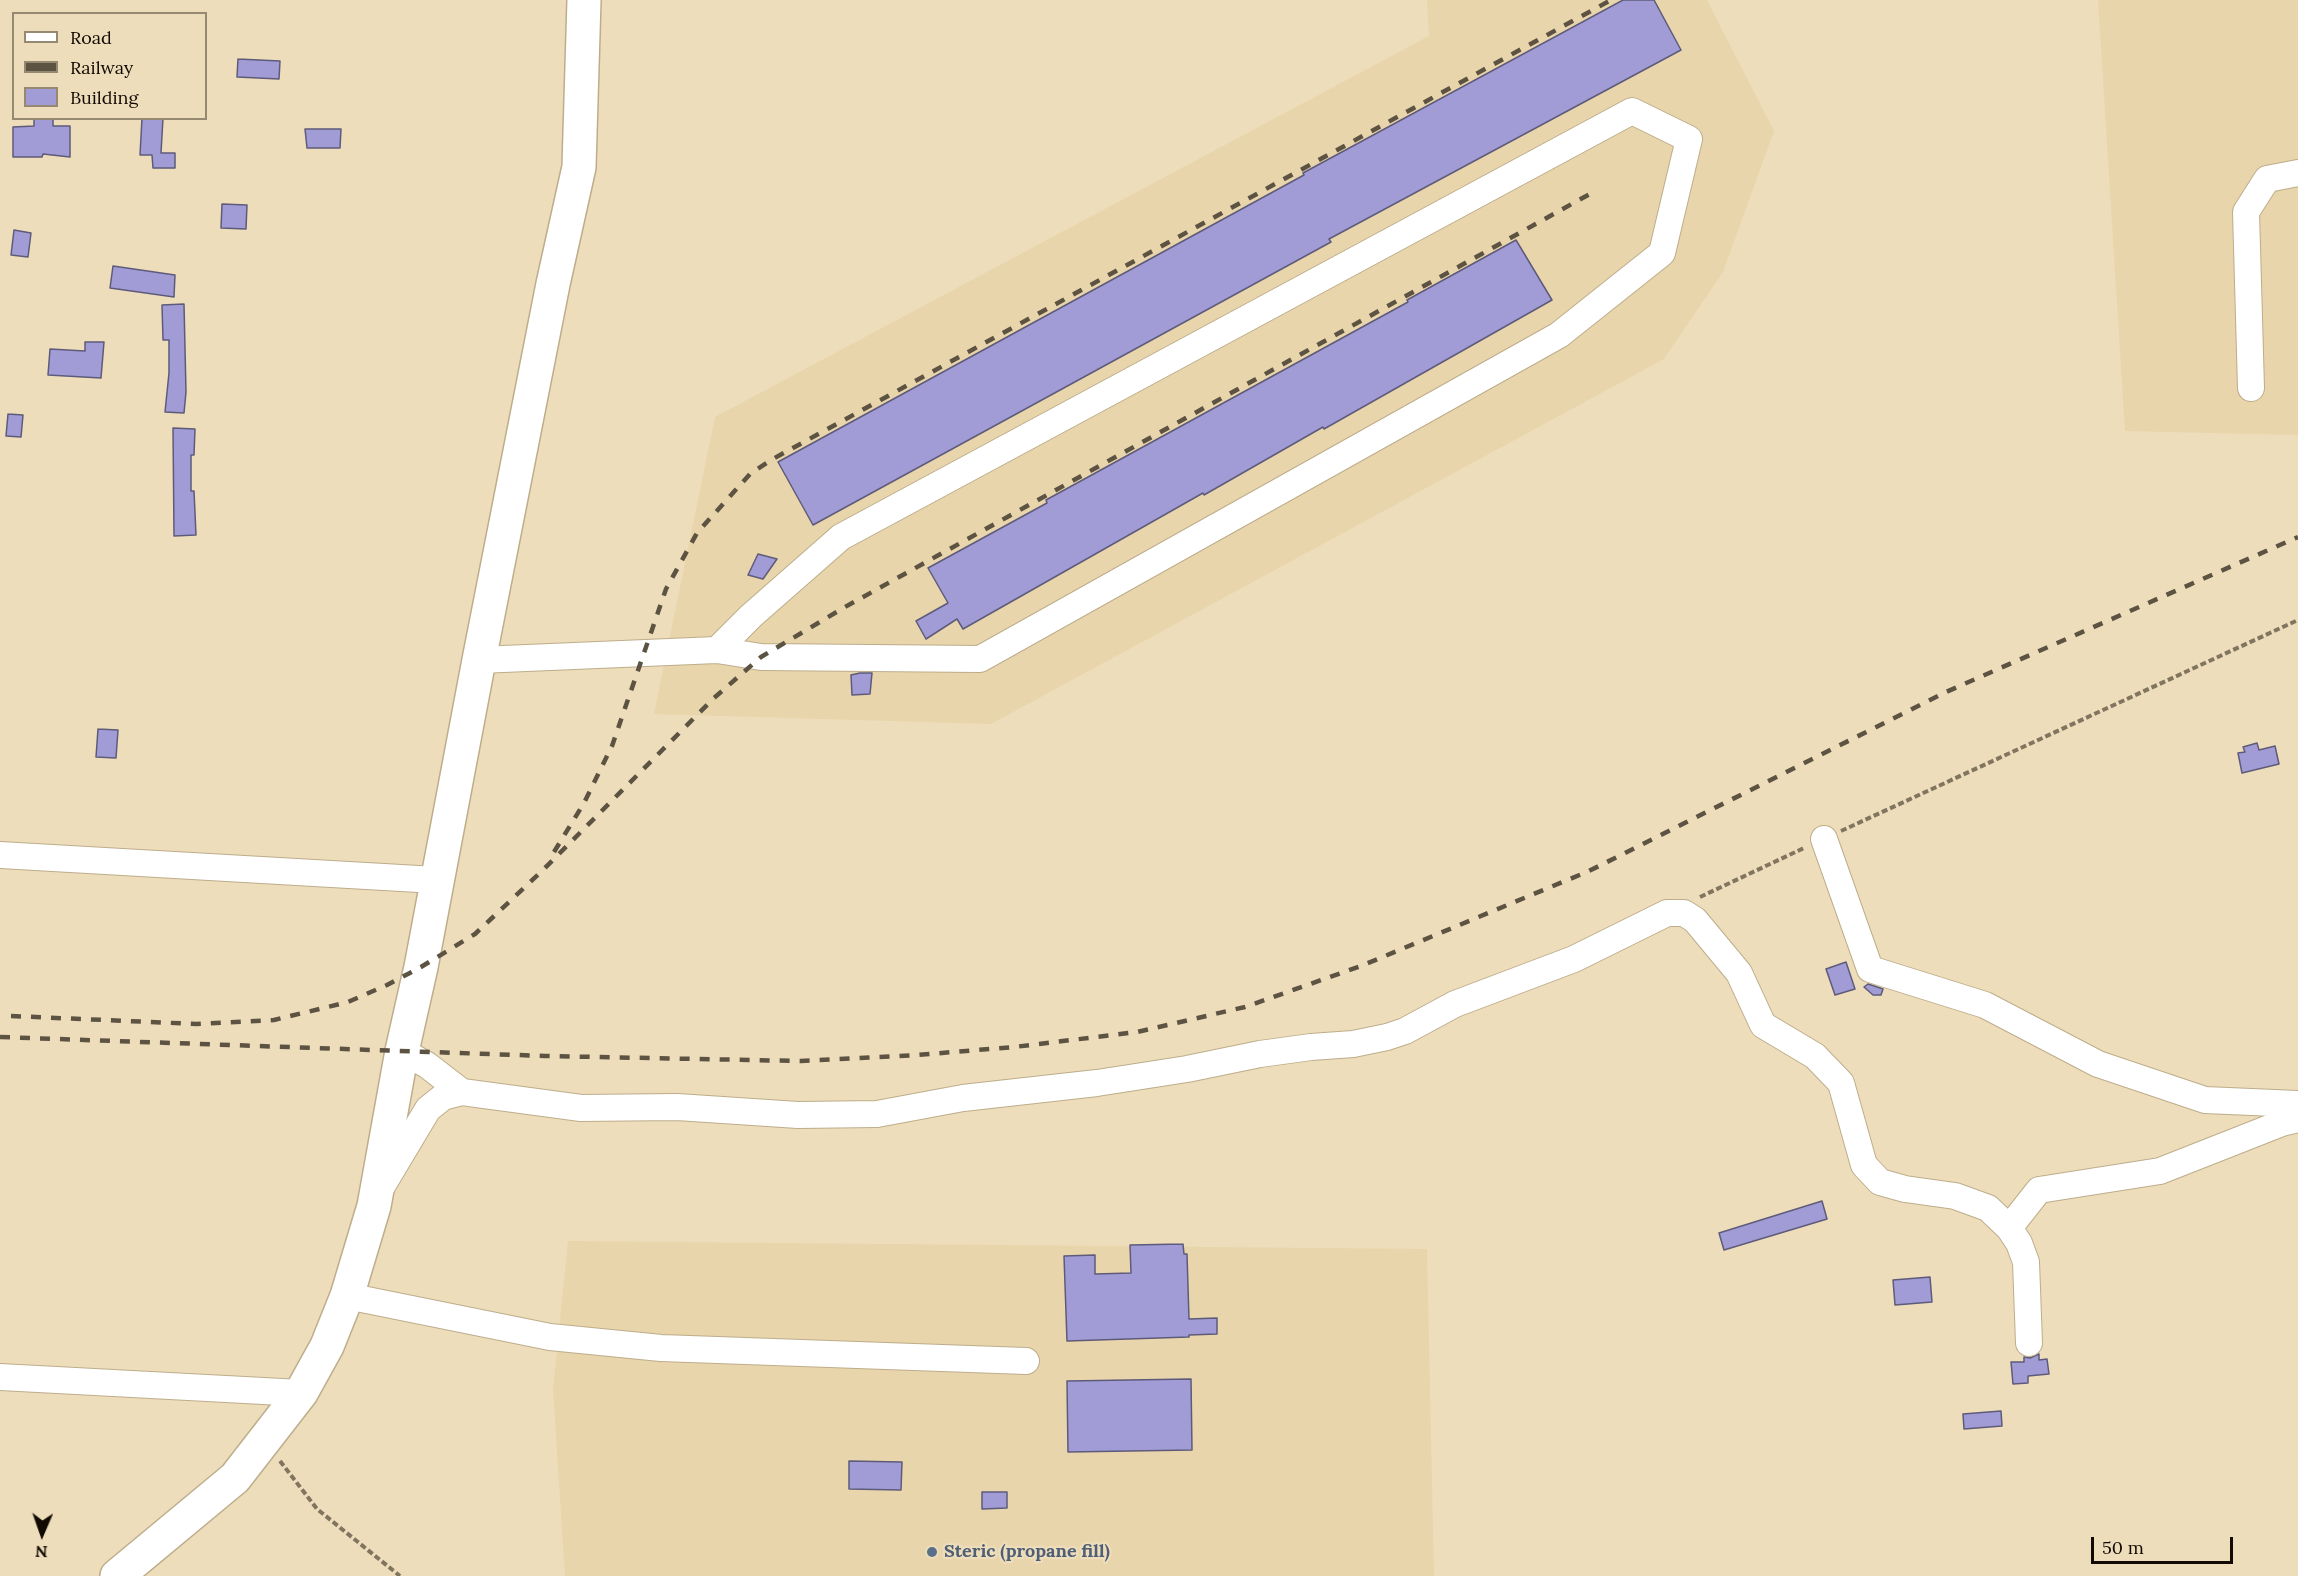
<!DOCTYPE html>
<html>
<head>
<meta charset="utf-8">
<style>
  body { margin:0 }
  #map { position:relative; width:2298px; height:1576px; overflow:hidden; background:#edb; font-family:Lora,serif }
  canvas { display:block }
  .legend { position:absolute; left:12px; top:12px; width:195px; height:108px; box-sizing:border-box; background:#edb; border:2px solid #958971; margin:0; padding:8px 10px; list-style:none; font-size:18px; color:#100a02 }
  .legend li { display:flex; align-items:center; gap:12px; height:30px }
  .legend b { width:30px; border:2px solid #958971 }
  .north { position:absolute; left:12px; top:1504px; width:60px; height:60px; -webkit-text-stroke:4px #edb; paint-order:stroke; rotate:182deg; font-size:16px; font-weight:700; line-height:24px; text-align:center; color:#100a02 }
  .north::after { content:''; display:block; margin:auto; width:21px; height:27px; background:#100a02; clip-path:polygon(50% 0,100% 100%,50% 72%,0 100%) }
  .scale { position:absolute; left:2091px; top:1537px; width:142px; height:27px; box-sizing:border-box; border:3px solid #100a02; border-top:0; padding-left:8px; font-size:18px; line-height:21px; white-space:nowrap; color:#100a02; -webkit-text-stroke:4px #edb; paint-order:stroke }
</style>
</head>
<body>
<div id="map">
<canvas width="2298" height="1576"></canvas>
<ul class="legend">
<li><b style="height:8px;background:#fff"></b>Road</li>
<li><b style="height:8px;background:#5d5342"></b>Railway</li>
<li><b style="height:16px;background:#a19cd5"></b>Building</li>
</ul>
<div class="north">N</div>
<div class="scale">50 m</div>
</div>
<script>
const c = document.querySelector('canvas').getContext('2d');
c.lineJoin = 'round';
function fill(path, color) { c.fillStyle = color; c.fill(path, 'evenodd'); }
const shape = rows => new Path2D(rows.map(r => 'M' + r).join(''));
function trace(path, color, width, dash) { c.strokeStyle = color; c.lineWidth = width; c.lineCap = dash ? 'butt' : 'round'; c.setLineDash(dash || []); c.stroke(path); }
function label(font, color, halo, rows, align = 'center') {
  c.font = font + ' Lora,serif'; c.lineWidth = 4.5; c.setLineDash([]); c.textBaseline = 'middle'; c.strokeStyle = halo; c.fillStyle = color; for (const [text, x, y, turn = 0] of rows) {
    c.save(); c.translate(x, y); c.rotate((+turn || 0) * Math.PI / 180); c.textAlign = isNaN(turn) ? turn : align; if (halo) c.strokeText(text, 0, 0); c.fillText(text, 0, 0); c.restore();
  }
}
const built = shape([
  [1427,0,1707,0,1774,131,1723,272,1664,359,991,724,654,714,715,417,1429,36],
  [2098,0,2298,0,2298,435,2125,431],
  [568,1241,1427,1249,1434,1576,565,1576,553,1390]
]);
const building = shape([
  [1623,0,1654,0,1681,50,1329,239,1331,242,813,525,778,462,1304,175,1303,173,1623,0],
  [238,59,280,61,279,79,237,77,238,59],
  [34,118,53,118,53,126,70,126,70,157,43,154,42,157,13,157,13,127,34,126,34,118],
  [142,118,163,118,161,153,175,153,175,168,153,168,152,155,140,155,142,118],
  [305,129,341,129,340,148,307,148,305,129],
  [222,204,247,205,246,229,221,228,222,204],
  [14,230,31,233,28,257,11,255,14,230],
  [1516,240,1552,300,1324,429,1323,427,1204,495,1203,493,963,629,957,619,926,639,916,621,948,603,928,568,1047,503,1046,500,1408,302,1407,300,1516,240],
  [113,266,175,275,174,297,110,288,113,266],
  [184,304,186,392,184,413,165,412,169,373,169,340,163,340,162,305,184,304],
  [85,342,104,342,101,378,48,375,50,349,85,351,85,342],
  [8,414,23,415,21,437,6,436,8,414],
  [173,428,195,429,194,455,191,455,191,491,194,491,196,535,174,536,173,428],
  [758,554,777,559,763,579,748,575,758,554],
  [860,673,872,673,870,694,852,695,851,675,860,673],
  [98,729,118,730,116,758,96,757,98,729],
  [2257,743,2259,750,2275,746,2279,764,2242,773,2238,753,2245,752,2243,747,2257,743],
  [1846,962,1855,989,1835,995,1826,969,1846,962],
  [1868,984,1883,989,1881,995,1873,995,1864,987,1868,984],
  [1822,1201,1827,1219,1724,1250,1719,1233,1822,1201],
  [1183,1244,1184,1254,1187,1254,1189,1319,1217,1318,1217,1334,1189,1335,1189,1337,1067,1341,1064,1256,1095,1255,1095,1274,1131,1273,1130,1245,1183,1244],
  [1930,1277,1932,1302,1895,1305,1893,1280,1930,1277],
  [2039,1354,2039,1360,2047,1359,2049,1374,2028,1376,2028,1383,2013,1384,2011,1362,2024,1362,2024,1357,2030,1358,2039,1354],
  [1191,1379,1192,1450,1068,1452,1067,1381,1191,1379],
  [2001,1411,2002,1426,1964,1429,1963,1414,2001,1411],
  [849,1461,902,1462,901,1490,849,1489,849,1461],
  [982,1492,1007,1492,1007,1508,982,1509,982,1492]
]);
const path = shape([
  [1841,831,2298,620],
  [1700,897,1804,848],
  [280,1461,317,1509,400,1576]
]);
const minor = shape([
  [2251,388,2246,212,2267,179,2298,173],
  [479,660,717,650,761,657,980,659,1559,335,1662,253,1689,139,1632,111,841,537,751,616,717,650],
  [1824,839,1870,969,1985,1005,2098,1064,2205,1100,2298,1104],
  [0,855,436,880],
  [402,1051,427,1065,462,1092],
  [382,1186,428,1109,443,1097,462,1092,581,1108,677,1107,798,1115,877,1114,963,1098,1097,1083,1187,1069,1260,1054,1311,1047,1353,1044,1387,1037,1405,1031,1455,1004,1574,959,1667,913,1684,913,1695,920,1739,973,1763,1025,1815,1056,1841,1083,1864,1165,1880,1182,1905,1189,1955,1196,1988,1208,2009,1228,2019,1243,2026,1262,2029,1343],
  [2009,1228,2039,1190,2160,1171,2282,1123,2298,1119],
  [347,1296,550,1337,661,1348,1026,1361],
  [0,1377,301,1393]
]);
const major = shape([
  [117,1576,235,1478,301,1393,327,1346,347,1296,374,1206,402,1051,421,967,479,660,553,284,579,167,584,0]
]);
const rail = shape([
  [554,852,584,803,612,746,666,589,697,533,750,474,771,460,1611,0],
  [11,1016,197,1024,274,1020,348,1002,387,985,421,967,475,934,543,870,714,698,761,657,845,607,1597,190],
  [0,1037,545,1056,801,1061,917,1055,1014,1047,1137,1032,1245,1007,1361,966,1589,871,1946,692,2298,537]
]);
const markers = [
  [932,1552,6,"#5c6f8a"]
];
const serviceNames = [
  ["Steric (propane fill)",944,1552]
];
fill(built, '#e9d5ab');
fill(building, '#a19cd5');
trace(building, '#5e5b7a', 1.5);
trace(minor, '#bdad8b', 28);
trace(major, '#bdad8b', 36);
trace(path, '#817560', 4, [6, 3]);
trace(minor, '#fff', 26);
trace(major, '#fff', 33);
trace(rail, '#5d5342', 4.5, [10, 10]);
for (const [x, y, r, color] of markers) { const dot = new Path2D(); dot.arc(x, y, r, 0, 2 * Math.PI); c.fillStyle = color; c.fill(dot); trace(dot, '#edb', 2); }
label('bold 18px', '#4e5e75', '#edb', serviceNames, 'left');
</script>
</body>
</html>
